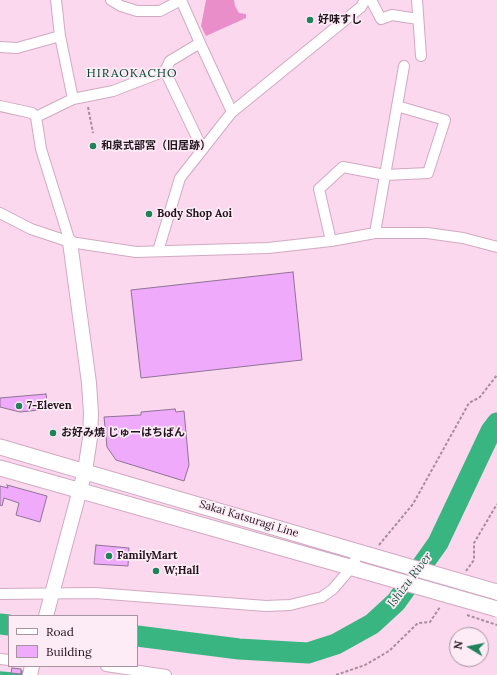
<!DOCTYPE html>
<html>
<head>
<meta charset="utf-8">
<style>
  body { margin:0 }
  #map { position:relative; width:497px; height:675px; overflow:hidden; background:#fbd8ed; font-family:Lora,serif }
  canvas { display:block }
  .legend { position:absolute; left:8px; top:615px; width:130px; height:52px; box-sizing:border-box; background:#fdebf6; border:1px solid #a695a0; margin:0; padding:5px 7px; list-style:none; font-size:12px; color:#23151e }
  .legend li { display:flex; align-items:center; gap:8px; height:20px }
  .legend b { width:20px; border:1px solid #a695a0 }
  .north { position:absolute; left:449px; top:627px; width:40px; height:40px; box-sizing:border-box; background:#fdebf6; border:1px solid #a695a0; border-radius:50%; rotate:280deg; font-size:11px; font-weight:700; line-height:16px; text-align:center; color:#23151e }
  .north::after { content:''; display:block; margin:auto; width:14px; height:18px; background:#20825a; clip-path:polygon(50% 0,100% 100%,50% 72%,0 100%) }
</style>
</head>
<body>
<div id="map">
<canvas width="497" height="675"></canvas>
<ul class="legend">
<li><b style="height:5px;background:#fff"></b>Road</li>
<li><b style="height:11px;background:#efaafb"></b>Building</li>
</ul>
<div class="north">N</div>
</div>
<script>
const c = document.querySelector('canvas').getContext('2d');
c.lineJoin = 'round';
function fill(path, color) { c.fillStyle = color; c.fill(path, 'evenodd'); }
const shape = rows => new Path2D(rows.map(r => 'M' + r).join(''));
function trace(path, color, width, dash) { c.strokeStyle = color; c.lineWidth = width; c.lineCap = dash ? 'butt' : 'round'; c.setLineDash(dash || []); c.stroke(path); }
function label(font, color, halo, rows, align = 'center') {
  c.font = font + ' Lora,"Noto Sans JP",serif'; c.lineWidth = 3.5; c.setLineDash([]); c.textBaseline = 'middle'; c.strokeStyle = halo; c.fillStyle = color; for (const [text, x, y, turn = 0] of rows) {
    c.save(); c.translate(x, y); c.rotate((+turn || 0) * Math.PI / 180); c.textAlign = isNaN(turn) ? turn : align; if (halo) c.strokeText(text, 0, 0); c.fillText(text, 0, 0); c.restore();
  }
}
const green = shape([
  [206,0,234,0,235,6,239,13,246,14,246,18,206,36,201,26]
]);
const stream = shape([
  [0,673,22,675,22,672]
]);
const river = shape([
  [0,624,9,625],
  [137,636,239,649,308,653,336,644,372,624,396,602,438,543,491,431,497,423]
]);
const building = shape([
  [293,272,302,360,141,378,131,290,293,272],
  [46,394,48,409,20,412,0,407,0,398,46,394],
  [175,409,176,412,184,411,189,465,184,481,116,460,107,447,104,417,141,415,141,412,175,409],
  [7,485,47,496,40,522,16,515,19,503,4,498,2,506,0,505,0,486,8,488,7,485],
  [96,545,129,548,128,566,94,564,96,545],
  [12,668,21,669,21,674,11,673,12,668]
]);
const path = shape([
  [88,107,93,133],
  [379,545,413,504,469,403,480,397,497,375],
  [466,571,474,560,474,543,497,504],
  [467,615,497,625],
  [336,675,365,665,389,651,418,623,430,622,440,607]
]);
const street = shape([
  [56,0,60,36,73,99],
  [111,0,121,6,137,11,160,11,181,0],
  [181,0,200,43],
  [371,0,381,19,392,15,418,19],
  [417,0,421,56],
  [0,47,17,48,60,36],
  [165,71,202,148],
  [0,106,32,113,36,117,41,149,70,242],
  [36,117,73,99,113,91,165,71,170,61,200,43,232,112],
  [0,213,31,229,70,242,136,252,268,248,331,241,375,233,427,233,463,238,497,247],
  [375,233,404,66],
  [331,241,319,189,343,167,385,175,428,173,445,120,397,106],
  [158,251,180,178,232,112,361,7,365,0],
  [0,594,95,593,266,606,290,605,322,597,333,589,351,568,359,552],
  [0,659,9,660],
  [106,666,166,675]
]);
const secondary = shape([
  [46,616,85,471,90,438,91,413,89,383,70,242],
  [30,675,32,666]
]);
const primary = shape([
  [0,447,372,556],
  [0,468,360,570]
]);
const primaryBridge = shape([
  [372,556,497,592],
  [360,570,497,609]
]);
const markers = [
  [310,20,4,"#20825a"],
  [93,146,4,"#20825a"],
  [149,214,4,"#20825a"],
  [19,406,4,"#20825a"],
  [53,433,4,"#20825a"],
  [109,556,4,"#20825a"],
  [156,571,4,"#20825a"]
];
const poiNames = [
  ["好味すし",318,20],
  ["和泉式部宮（旧居跡）",101,146],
  ["Body Shop Aoi",157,214],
  ["7-Eleven",27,406],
  ["お好み焼 じゅーはちばん",61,433],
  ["FamilyMart",117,556],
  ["W;Hall",164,571]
];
const streetNames = [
  ["Sakai Katsuragi Line",249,519,17]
];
const neighbourhoodNames = [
  ["HIRAOKACHO",132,74]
];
const waterNames = [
  ["Ishizu River",410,580,-53]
];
fill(green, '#e98ec9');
trace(stream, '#39b581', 3.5);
trace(river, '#39b581', 21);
fill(building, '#efaafb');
trace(building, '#8f7394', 1);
trace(street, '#d2a9c2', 12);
trace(secondary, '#d2a9c2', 16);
trace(primary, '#d2a9c2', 17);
trace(path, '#a78c9c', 2, [3, 2]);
trace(street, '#fff', 10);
trace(secondary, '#fff', 14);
trace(primary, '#fff', 15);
trace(primaryBridge, '#d2a9c2', 17, []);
trace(primaryBridge, '#fff', 15);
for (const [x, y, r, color] of markers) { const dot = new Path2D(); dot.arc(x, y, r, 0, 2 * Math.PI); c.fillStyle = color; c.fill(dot); trace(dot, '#fdebf6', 1.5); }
label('bold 11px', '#23151e', '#fdebf6', poiNames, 'left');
label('11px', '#23151e', '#fdebf6', streetNames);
c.letterSpacing = '1px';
label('12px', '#00482e', '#fdebf6', neighbourhoodNames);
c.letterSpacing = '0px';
label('italic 12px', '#1d5c41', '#fdebf6', waterNames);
</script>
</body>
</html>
